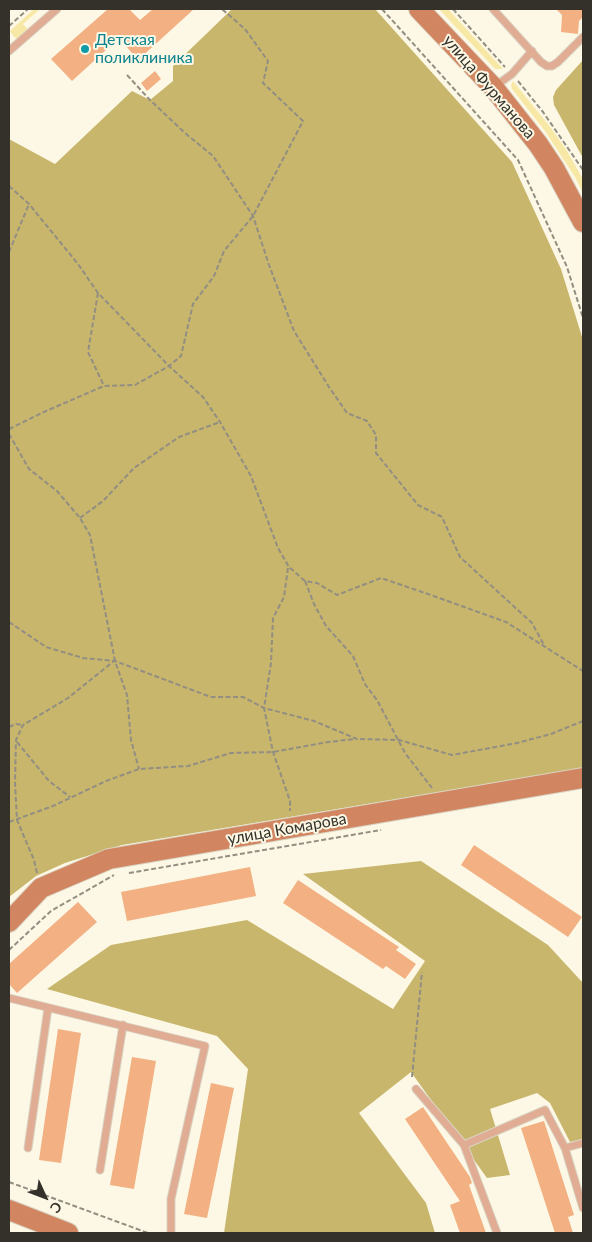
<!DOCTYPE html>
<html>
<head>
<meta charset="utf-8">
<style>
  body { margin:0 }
  #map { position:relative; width:592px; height:1242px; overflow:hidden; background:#fdf8e5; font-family:Lato,sans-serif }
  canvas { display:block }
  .frame { position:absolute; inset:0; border:10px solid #33312a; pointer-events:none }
  .north { position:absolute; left:20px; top:1172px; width:50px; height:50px; -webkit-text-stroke:4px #fdf8e5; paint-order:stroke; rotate:133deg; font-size:14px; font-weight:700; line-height:20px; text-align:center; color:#33312a }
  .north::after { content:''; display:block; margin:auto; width:18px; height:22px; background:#33312a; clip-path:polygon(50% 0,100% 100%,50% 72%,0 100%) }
</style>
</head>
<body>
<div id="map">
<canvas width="592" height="1242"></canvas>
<div class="frame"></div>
<div class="north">С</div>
</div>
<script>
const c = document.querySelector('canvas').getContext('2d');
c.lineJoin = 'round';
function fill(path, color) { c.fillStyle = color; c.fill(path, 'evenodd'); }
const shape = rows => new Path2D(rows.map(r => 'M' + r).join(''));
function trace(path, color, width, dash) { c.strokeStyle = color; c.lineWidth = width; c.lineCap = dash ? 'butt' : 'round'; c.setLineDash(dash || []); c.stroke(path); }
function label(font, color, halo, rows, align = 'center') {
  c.font = font + ' Lato,sans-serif'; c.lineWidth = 4; c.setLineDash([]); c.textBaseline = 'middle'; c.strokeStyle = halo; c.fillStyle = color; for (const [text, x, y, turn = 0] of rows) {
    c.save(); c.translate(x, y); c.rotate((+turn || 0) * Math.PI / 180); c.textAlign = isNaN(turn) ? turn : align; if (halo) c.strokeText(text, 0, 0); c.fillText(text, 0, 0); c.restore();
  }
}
const green = shape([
  [34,9,40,9,23,24,32,34,18,39,14,37,10,31],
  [439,9,448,9,503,69,495,69],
  [513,81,551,128,567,151,583,179,583,193,575,177,545,131,512,89,511,85]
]);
const forest = shape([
  [232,9,375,9,512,162,561,269,583,340,583,768,122,845,65,863,36,876,9,897,9,139,55,164,132,91,150,100,173,81,173,66],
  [583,60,583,158,554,105,553,97,556,90],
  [421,861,548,945,583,983,583,1139,570,1142,550,1103,537,1093,490,1109,510,1175,487,1178,411,1072,359,1113,426,1203,435,1233,224,1233,248,1069,217,1036,47,989,111,945,247,920,393,1009,425,961,303,874]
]);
const building = shape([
  [108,9,129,9,140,20,153,9,194,9,138,60,119,38,72,81,51,59],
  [556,9,583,9,583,17,579,21,578,34,561,32,562,15],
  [155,71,161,79,147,91,141,83],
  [474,845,582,917,568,937,461,865],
  [250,867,256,896,127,921,121,892],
  [298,880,399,947,396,950,416,964,405,979,386,966,383,969,283,903],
  [78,902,97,922,17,993,9,984,9,964],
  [58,1029,81,1033,61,1163,39,1160],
  [132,1057,156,1061,134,1189,110,1185],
  [211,1083,234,1088,207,1218,184,1214],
  [423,1107,470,1177,472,1183,469,1185,486,1233,460,1233,450,1205,460,1201,405,1119],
  [544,1121,574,1215,568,1217,573,1233,555,1233,521,1128]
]);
const path = shape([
  [382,9,518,160,567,267,583,318],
  [453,9,505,67],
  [9,26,28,9],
  [127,75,150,100,185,133,213,156,253,216,269,265,294,331,329,387,347,413,367,421,376,435,376,453,418,505,442,517,460,557,532,623,544,645],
  [518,81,543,112,583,170],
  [9,186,29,204,78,264,98,293,169,366,203,397,220,422,251,476,278,548,289,567,305,581,317,583,337,595,381,578,428,594,506,622,583,671],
  [9,252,29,204],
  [98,293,88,352,104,386],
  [9,429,46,411,104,386,135,385,169,366,181,356,193,304,214,276,224,251,253,216,303,121,263,83,268,61,245,29,222,9],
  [9,434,29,469,57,491,80,518,90,535,115,661,127,695,131,740,139,769],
  [80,518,103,501,134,468,179,437,220,422],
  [288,568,284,597,273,618,271,663,264,708,273,752,290,801,290,811],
  [305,581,314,604,326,626,353,656,365,684,377,700,405,753,432,788],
  [9,622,46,647,83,658,115,661,211,697,243,697,264,708,314,721,357,739,399,740,452,755,517,743,551,734,583,721],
  [9,727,16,724,23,725],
  [17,742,49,781,70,797],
  [9,822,53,806,106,781,139,769,188,766,231,753,273,752,328,742,355,739],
  [37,873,34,860,17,820,15,783,16,740,23,725,68,698,114,661],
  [129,873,381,830],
  [9,950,51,911,114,875],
  [412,1077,422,972],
  [9,1182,148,1233]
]);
const lane = shape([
  [493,9,541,62,547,66,552,66,558,62,583,37],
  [9,51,57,9],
  [494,87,512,74,532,51],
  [9,998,205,1046,171,1199,171,1233],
  [416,1089,464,1145,545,1110,565,1148,583,1143],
  [464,1145,497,1233],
  [28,1148,48,1008],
  [565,1148,583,1208],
  [100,1170,123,1025]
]);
const secondary = shape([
  [419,9,493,87,538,144,554,168,583,222],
  [9,922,41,888,109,859,583,778],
  [9,1210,68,1233]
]);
const markers = [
  [85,49,5,"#0f9aa8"]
];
const cultureNames = [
  ["Детская",95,40],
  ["поликлиника",95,58]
];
const streetNames = [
  ["улица Фурманова",489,87,49],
  ["улица Комарова",287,829,-10]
];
fill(green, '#f8e8a6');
fill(forest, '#c8b66c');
fill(building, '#f2b083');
trace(lane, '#d9d4c3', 9);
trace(secondary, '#d9d4c3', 22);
trace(path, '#928e82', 2, [5, 2.5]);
trace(lane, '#e1ac94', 7);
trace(secondary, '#d28561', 20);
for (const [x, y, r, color] of markers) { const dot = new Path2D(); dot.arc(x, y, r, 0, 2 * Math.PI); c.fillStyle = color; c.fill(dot); trace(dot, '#fdf8e5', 2); }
label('16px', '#0d838f', '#fdf8e5', cultureNames, 'left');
label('16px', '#33312a', '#fdf8e5', streetNames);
</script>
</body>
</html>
